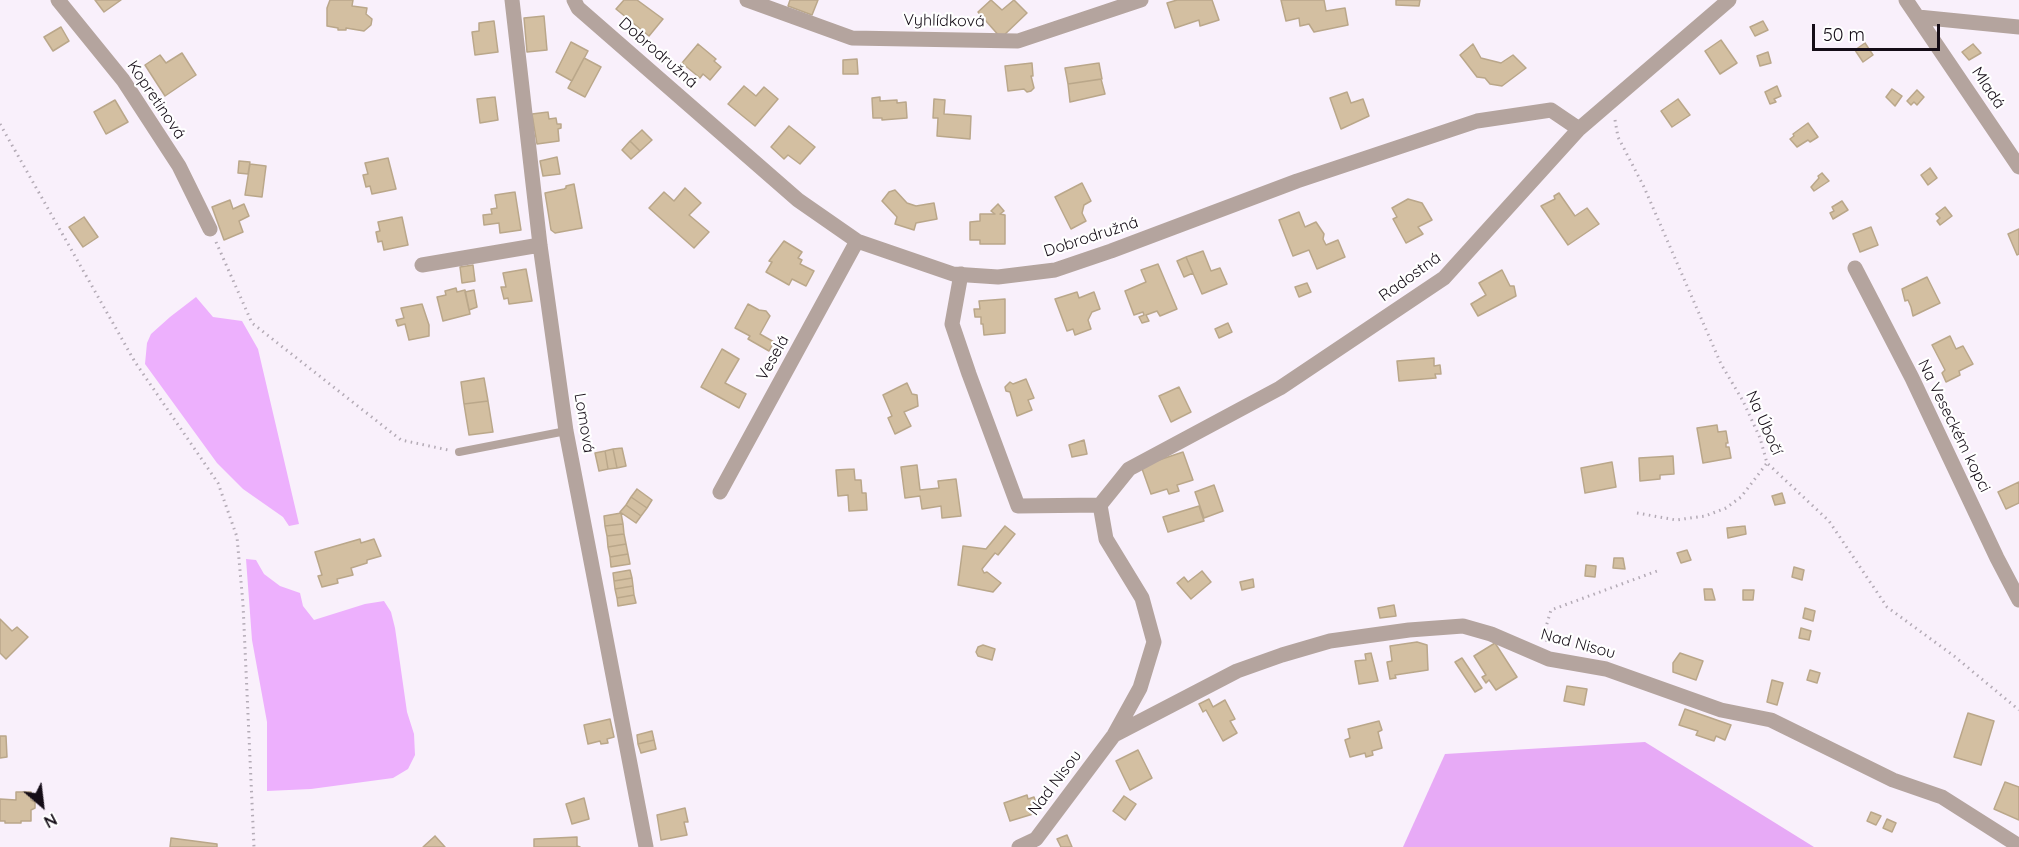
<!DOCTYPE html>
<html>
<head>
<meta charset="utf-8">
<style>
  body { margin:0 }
  #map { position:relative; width:2019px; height:847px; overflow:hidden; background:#f9f0fb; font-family:Quicksand,sans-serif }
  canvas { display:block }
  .north { position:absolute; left:12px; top:775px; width:60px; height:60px; -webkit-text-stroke:4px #fff; paint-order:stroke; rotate:152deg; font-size:16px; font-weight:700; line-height:24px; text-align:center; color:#150d17 }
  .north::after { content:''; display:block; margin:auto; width:21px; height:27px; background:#150d17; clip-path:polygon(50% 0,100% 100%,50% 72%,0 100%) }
  .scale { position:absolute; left:1812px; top:24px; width:128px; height:27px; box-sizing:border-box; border:3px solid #150d17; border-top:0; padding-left:8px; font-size:18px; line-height:21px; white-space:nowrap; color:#150d17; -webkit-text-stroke:4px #fff; paint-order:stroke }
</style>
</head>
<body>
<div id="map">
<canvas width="2019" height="847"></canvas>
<div class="north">N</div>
<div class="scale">50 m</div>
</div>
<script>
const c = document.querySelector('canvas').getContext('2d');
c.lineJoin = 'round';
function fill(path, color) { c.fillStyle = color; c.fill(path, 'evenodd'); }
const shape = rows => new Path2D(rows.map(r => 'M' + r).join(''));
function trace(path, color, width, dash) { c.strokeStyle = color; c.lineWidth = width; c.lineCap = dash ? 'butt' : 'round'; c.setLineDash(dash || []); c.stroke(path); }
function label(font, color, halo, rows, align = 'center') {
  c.font = font + ' Quicksand,sans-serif'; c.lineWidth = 4.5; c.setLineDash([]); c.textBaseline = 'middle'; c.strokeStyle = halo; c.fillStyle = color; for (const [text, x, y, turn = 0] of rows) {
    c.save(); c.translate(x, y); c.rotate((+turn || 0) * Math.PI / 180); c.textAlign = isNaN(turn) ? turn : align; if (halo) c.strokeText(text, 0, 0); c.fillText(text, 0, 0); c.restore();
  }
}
const green = shape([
  [196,297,213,317,242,321,258,349,299,524,289,526,283,517,243,489,217,463,145,364,147,343,151,334,170,317],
  [246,559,256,560,264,574,280,586,300,593,303,606,314,620,365,604,384,601,391,612,395,628,407,712,414,734,415,755,408,769,393,778,311,789,267,791,267,722,252,640]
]);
const forest = shape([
  [1645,742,1814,847,1403,847,1445,754]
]);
const building = shape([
  [95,0,121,0,104,12,95,0],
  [330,0,353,0,352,6,367,8,366,14,372,19,371,25,364,31,346,28,346,30,338,30,338,28,327,26,327,8,330,0],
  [624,0,637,0,663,19,649,36,616,9,624,0],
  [790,0,818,0,812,15,788,6,790,0],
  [991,0,1002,10,1014,0,1027,13,1001,38,978,12,991,0],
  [1177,0,1212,0,1219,20,1200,26,1199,20,1175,28,1167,3,1177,0],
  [1281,0,1324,0,1326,11,1345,8,1348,25,1314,32,1309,24,1300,26,1299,18,1286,21,1281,0],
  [1396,0,1420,0,1419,6,1396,5,1396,0],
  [544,16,547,50,527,52,524,18,544,16],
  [494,21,498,52,475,55,472,32,479,31,479,23,494,21],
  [1763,21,1768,30,1755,36,1750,27,1763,21],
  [61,27,69,41,53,51,44,37,61,27],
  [1721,40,1737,63,1720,74,1705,51,1721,40],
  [571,42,588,51,572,81,556,72,571,42],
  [1865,43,1873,55,1863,62,1855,50,1865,43],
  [698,44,716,59,714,61,721,67,710,80,703,74,700,78,682,63,698,44],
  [1473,44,1481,58,1501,63,1513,55,1526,68,1502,86,1490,84,1485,78,1477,77,1460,55,1473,44],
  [1973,44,1981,53,1969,60,1962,52,1973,44],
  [1768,52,1771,63,1760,66,1757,56,1768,52],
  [182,53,196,75,165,96,145,65,160,55,166,63,182,53],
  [584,58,601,67,585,97,568,88,584,58],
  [857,59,858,74,843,74,843,60,857,59],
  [1032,63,1033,76,1031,76,1034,88,1031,91,1027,92,1024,89,1008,91,1005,66,1032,63],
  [1099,63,1102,79,1068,84,1065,68,1099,63],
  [1101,79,1105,94,1070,102,1068,84,1101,79],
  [744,86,756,96,764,87,778,99,755,126,728,104,744,86],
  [1777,86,1781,96,1774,99,1776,102,1770,104,1765,92,1777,86],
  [1892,89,1902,96,1895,106,1886,97,1892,89],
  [1917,90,1924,97,1917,105,1914,102,1911,105,1907,101,1917,90],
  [1347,92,1351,103,1363,99,1369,116,1341,129,1330,98,1347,92],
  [495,97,498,120,480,123,477,99,495,97],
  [880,97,880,101,897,100,897,103,906,102,907,118,882,120,882,118,873,118,872,98,880,97],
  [934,99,945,100,944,114,971,116,970,139,937,136,938,118,933,118,934,99],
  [1678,99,1690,115,1672,127,1661,111,1678,99],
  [115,100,128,122,106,134,94,112,115,100],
  [548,112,549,119,556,118,557,124,561,124,561,128,558,129,559,141,537,144,532,114,548,112],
  [1808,123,1818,137,1810,142,1808,140,1797,147,1790,139,1794,136,1793,134,1808,123],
  [789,126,815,147,800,164,788,155,784,159,771,147,789,126],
  [642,130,652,140,640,151,630,141,642,130],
  [630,141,640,151,631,159,622,150,630,141],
  [557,157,560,174,543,176,540,161,557,157],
  [388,158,396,189,372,194,370,186,366,187,363,175,368,174,365,163,388,158],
  [239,161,250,162,248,174,238,173,239,161],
  [250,164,266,166,262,197,245,195,250,164],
  [1930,168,1937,178,1928,185,1921,175,1930,168],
  [1822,173,1829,181,1814,191,1811,187,1819,178,1818,176,1822,173],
  [1082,183,1091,201,1084,205,1082,213,1086,221,1071,229,1055,197,1082,183],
  [574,184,582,228,555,233,551,230,545,193,564,189,566,188,566,186,574,184],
  [685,188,701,203,689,215,709,232,694,248,649,208,664,192,674,201,685,188],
  [895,190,907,203,916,206,934,203,937,219,916,223,914,230,895,224,897,217,882,201,889,192,895,190],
  [515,192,521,230,500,233,499,223,484,225,483,215,492,214,491,209,497,208,495,195,515,192],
  [1559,193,1575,216,1587,208,1599,224,1568,245,1541,206,1555,199,1554,196,1559,193],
  [1408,199,1422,203,1432,220,1418,227,1423,234,1406,243,1393,219,1397,217,1392,208,1408,199],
  [230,200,233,209,244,204,249,216,239,221,243,232,224,240,212,207,230,200],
  [1842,201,1848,210,1833,219,1830,213,1834,211,1832,207,1842,201],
  [998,204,1004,211,1000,214,1005,215,1005,244,980,244,980,240,970,240,970,222,980,221,980,214,995,214,991,211,998,204],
  [1945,207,1952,216,1940,225,1937,221,1940,218,1936,214,1945,207],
  [1299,212,1305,227,1316,222,1324,234,1323,239,1326,245,1338,240,1345,257,1317,269,1309,250,1293,256,1279,220,1299,212],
  [84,217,98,237,83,247,69,227,84,217],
  [402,217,408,245,384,250,382,241,378,242,376,232,380,231,378,222,402,217],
  [1871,227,1878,245,1860,252,1853,234,1871,227],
  [2019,229,2019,254,2017,255,2008,234,2019,229],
  [784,241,802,252,798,258,802,260,800,264,814,271,806,286,792,279,789,285,766,272,772,262,769,261,784,241],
  [1203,251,1211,271,1220,268,1227,284,1202,294,1186,257,1203,251],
  [1186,257,1193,273,1184,277,1177,261,1186,257],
  [1158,264,1177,309,1160,316,1157,311,1146,315,1149,321,1142,323,1139,317,1144,315,1143,312,1134,315,1125,291,1146,282,1141,270,1158,264],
  [473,265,475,281,462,283,460,267,473,265],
  [526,269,532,301,509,304,508,298,504,299,501,287,506,287,503,273,526,269],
  [1502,270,1510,286,1514,286,1516,296,1478,316,1471,304,1486,295,1479,283,1502,270],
  [1927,277,1940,303,1913,316,1911,307,1908,300,1905,301,1902,289,1927,277],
  [1307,283,1311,292,1299,297,1295,287,1307,283],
  [456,288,457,292,465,290,470,314,443,321,437,297,446,295,445,291,456,288],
  [474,290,477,307,469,310,465,292,474,290],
  [1077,292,1079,298,1094,292,1100,309,1092,312,1088,320,1091,329,1075,335,1073,329,1067,331,1055,299,1077,292],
  [1005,299,1005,333,984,335,983,324,981,324,981,317,975,317,974,309,980,309,979,301,1005,299],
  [422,304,429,325,429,336,409,340,405,324,398,326,396,320,404,318,401,308,422,304],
  [748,304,759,310,766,311,770,316,760,334,774,342,769,351,748,339,750,336,735,328,748,304],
  [1228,323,1232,332,1219,338,1215,329,1228,323],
  [1950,336,1956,349,1963,346,1973,364,1959,371,1960,375,1946,382,1942,373,1945,370,1932,345,1950,336],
  [722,349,739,359,725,383,746,394,739,408,701,387,722,349],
  [1434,358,1434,366,1440,365,1441,374,1435,374,1436,378,1399,381,1397,361,1434,358],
  [484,378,488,401,464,404,461,382,484,378],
  [1026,379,1034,398,1028,400,1032,410,1017,416,1010,392,1006,391,1005,387,1010,382,1013,384,1026,379],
  [907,383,912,394,917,395,918,406,904,412,911,426,895,434,888,418,892,416,883,395,907,383],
  [1179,387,1191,412,1171,422,1159,396,1179,387],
  [488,401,493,432,469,435,464,404,488,401],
  [1717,425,1718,432,1726,431,1728,443,1726,443,1726,447,1729,447,1731,458,1703,463,1697,428,1717,425],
  [1084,440,1087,454,1072,457,1069,445,1084,440],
  [622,448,626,466,617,468,613,449,622,448],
  [613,449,617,468,608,469,605,451,613,449],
  [605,451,608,469,599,471,595,453,605,451],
  [1183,452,1193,480,1177,485,1179,491,1169,494,1167,489,1151,494,1141,466,1183,452],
  [1673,456,1674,474,1660,475,1660,479,1640,481,1639,458,1673,456],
  [1612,462,1616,487,1585,493,1581,468,1612,462],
  [917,465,920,490,939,488,938,481,956,479,961,516,942,518,941,506,922,509,920,496,905,498,901,467,917,465],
  [854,469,855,480,861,480,862,493,866,493,867,510,849,511,848,495,838,496,836,470,854,469],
  [2019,482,2019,503,2006,509,1998,492,2019,482],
  [1214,485,1223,511,1204,518,1195,492,1214,485],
  [637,489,652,500,647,508,631,497,637,489],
  [1782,493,1785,503,1775,505,1772,496,1782,493],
  [631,497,647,508,641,516,626,505,631,497],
  [626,505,641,516,636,523,620,512,626,505],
  [1199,506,1204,521,1168,532,1163,517,1199,506],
  [621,513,623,524,605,526,604,516,621,513],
  [623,524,624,534,607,536,605,526,623,524],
  [1005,526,1015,534,998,555,995,553,982,569,984,573,987,572,1001,583,993,592,958,585,963,546,986,549,1005,526],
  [1745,526,1746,534,1728,538,1727,528,1745,526],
  [624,534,626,544,608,547,607,536,624,534],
  [360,539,361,543,374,539,381,556,367,560,367,563,351,568,353,575,337,579,338,583,322,587,318,576,322,575,315,552,360,539],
  [626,544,628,554,610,557,608,547,626,544],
  [1687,550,1691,560,1681,563,1677,553,1687,550],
  [628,554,630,564,611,567,610,557,628,554],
  [1614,558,1623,558,1625,569,1613,568,1614,558],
  [1586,565,1596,566,1595,577,1585,576,1586,565],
  [1794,567,1804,570,1802,580,1792,577,1794,567],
  [630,570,632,578,614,581,613,573,630,570],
  [1202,571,1211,582,1191,599,1177,583,1184,577,1188,582,1202,571],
  [632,578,633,586,615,589,614,581,632,578],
  [1253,579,1254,587,1242,590,1240,582,1253,579],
  [633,586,634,595,617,598,615,589,633,586],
  [1704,589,1712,589,1715,600,1705,600,1704,589],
  [1743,590,1754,590,1753,600,1743,600,1743,590],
  [634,595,636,603,618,606,617,598,634,595],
  [1394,605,1396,616,1380,618,1378,608,1394,605],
  [1805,608,1815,611,1813,621,1803,618,1805,608],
  [0,619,12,631,17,627,28,637,6,659,0,653,0,619],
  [1801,628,1811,631,1809,640,1799,638,1801,628],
  [1417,642,1427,645,1428,670,1395,675,1396,678,1390,679,1387,662,1392,661,1390,646,1417,642],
  [1495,643,1517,677,1496,690,1489,680,1486,683,1482,677,1486,675,1474,656,1495,643],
  [983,645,995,649,992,660,978,656,976,652,978,647,983,645],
  [1371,653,1378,681,1359,684,1355,661,1366,660,1365,654,1371,653],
  [1680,653,1703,661,1696,680,1673,672,1673,663,1680,653],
  [1462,658,1482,688,1475,692,1455,662,1462,658],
  [1810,670,1820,673,1817,683,1807,680,1810,670],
  [1772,680,1783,683,1777,705,1767,702,1772,680],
  [1567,686,1587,689,1584,705,1564,701,1567,686],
  [1209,699,1213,707,1225,700,1235,719,1230,721,1237,733,1223,741,1206,710,1203,712,1199,704,1209,699],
  [1685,709,1731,725,1725,740,1716,736,1714,741,1696,735,1698,731,1679,725,1685,709],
  [1968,713,1994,721,1981,765,1954,757,1968,713],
  [610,719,614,737,607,739,608,743,601,744,600,741,588,744,584,725,610,719],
  [1379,721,1382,730,1378,732,1382,748,1372,751,1373,755,1366,757,1365,753,1350,757,1345,740,1350,738,1348,729,1379,721],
  [652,731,654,740,638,744,637,735,652,731],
  [0,736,6,736,7,757,0,758,0,736],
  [654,740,656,749,641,753,638,744,654,740],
  [1138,750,1152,778,1130,790,1116,761,1138,750],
  [2005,782,2019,787,2019,820,1994,809,2005,782],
  [16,792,31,792,31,800,35,802,35,808,31,810,31,821,21,821,21,823,5,823,5,821,0,821,0,799,16,800,16,792],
  [1027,795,1028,799,1034,797,1036,803,1030,805,1033,814,1010,821,1004,803,1027,795],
  [1124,796,1136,804,1125,820,1113,811,1124,796],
  [584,798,589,819,572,824,566,804,584,798],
  [685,808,688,822,684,822,687,835,661,840,657,815,685,808],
  [1871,812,1881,816,1876,825,1867,821,1871,812],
  [1887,819,1896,823,1892,832,1883,828,1887,819],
  [1067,835,1072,847,1061,847,1057,839,1067,835],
  [435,836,445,847,423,847,435,836],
  [577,837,577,846,580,847,534,847,534,839,577,837],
  [171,838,217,844,217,847,170,847,171,838]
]);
const path = shape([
  [1615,120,1618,137,1644,187,1721,364,1743,401,1760,438,1767,463,1829,521,1887,607,1954,656,2019,710],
  [0,124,135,362,218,483,237,537,243,604,254,847],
  [216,242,252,323,401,440,448,450],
  [1637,513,1676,520,1705,516,1726,508,1741,497,1767,463],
  [1547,642,1546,627,1551,610,1657,571]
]);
const service = shape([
  [459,452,566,431]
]);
const minor = shape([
  [58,0,123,80,179,166,210,229],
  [512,0,540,245,566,431,646,847],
  [574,0,578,8,798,200,857,241,953,274,998,277,1055,270,1111,251,1297,181,1477,121,1551,110,1579,129],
  [747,0,852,38,1018,41,1141,0],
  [1906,0,2019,167],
  [1918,17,2019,27],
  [422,265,540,245],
  [1855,268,1912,378,1997,558,2019,600],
  [961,274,952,324,969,374,1018,506,1100,505],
  [720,492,857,241],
  [1100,505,1129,469,1280,388,1444,278,1579,129,1729,0],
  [1114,735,1237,671,1282,655,1330,641,1409,630,1463,626,1491,634,1549,659,1606,669,1721,710,1771,720,1893,780,1942,797,2019,846],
  [1019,847,1036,839,1114,735,1140,688,1154,642,1142,598,1106,539,1100,505]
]);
const streetNames = [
  ["Vyhlídková",944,21,1],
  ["Dobrodružná",658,53,41],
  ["Mladá",1988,88,56],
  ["Kopretinová",156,100,56],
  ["Dobrodružná",1091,237,-18],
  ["Radostná",1410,277,-36],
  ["Veselá",773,358,-61],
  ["Lomová",584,423,81],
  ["Na Úbočí",1764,423,66],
  ["Na Veseckém kopci",1954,426,64],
  ["Nad Nisou",1578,644,15],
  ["Nad Nisou",1055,783,-53]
];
fill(green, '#edb0fd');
fill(forest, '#e7aaf6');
fill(building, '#d3bfa1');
trace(building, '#baa78a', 1.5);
trace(path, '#b4abb6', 3, [1.5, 4.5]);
trace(service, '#b4a49e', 8);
trace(minor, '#b4a49e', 15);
label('16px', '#150d17', '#fff', streetNames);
</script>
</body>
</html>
